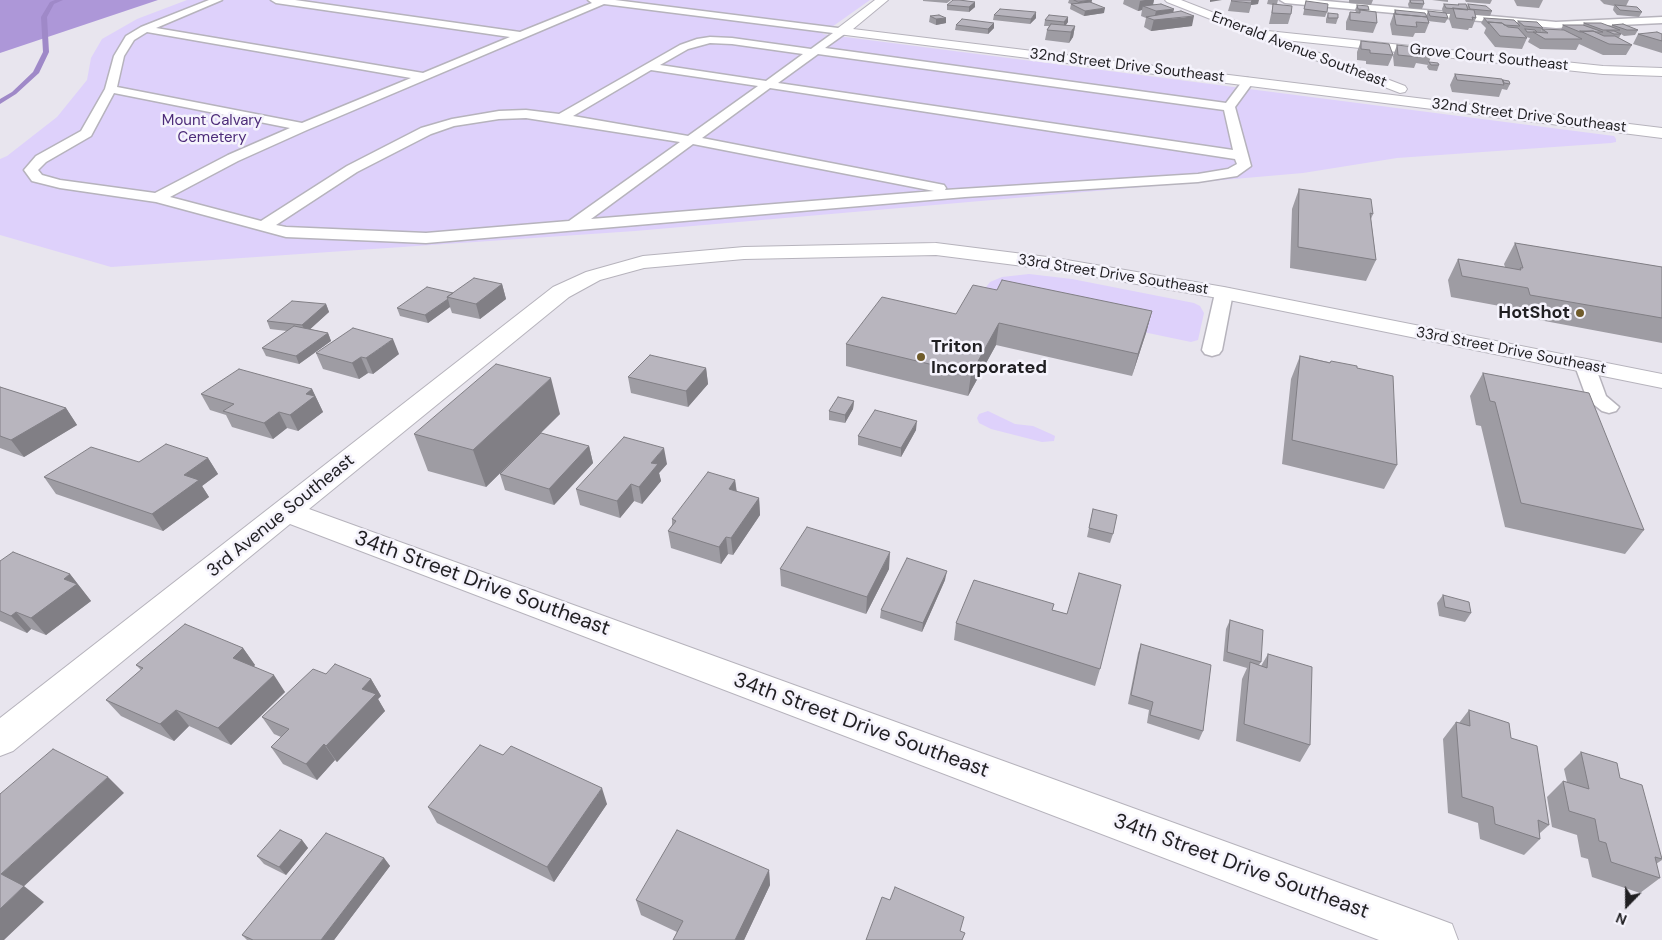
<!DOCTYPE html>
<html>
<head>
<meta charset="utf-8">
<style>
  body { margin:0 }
  #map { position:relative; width:1662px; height:940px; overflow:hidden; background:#e8e5ee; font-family:"DM Sans",sans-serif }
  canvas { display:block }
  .north { position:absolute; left:1602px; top:880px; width:50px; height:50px; -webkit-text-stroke:4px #f5f3fc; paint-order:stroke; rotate:202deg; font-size:14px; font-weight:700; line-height:20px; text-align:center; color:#201f22 }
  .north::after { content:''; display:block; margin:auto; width:18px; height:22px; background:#201f22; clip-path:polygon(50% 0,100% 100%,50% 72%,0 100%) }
</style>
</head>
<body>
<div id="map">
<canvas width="1662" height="940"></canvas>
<div class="north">N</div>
</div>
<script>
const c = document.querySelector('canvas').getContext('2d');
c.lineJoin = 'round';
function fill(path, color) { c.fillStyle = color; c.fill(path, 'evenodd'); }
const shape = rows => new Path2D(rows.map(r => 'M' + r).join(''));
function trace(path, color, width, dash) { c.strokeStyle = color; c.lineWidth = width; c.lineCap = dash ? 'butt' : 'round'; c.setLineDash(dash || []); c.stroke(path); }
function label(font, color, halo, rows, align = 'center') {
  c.font = font + ' "DM Sans",sans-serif'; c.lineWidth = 5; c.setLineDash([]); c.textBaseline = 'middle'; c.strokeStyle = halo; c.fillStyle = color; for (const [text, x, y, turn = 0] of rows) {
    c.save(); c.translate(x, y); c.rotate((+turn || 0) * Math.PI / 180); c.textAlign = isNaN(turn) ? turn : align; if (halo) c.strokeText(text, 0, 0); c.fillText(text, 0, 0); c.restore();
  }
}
const green = shape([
  [187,0,870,0,822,34,1614,136,1616,139,1616,142,1611,143,1397,158,1303,173,635,231,111,267,0,235,0,159,7,156,57,117,87,80,91,58,102,39,137,19],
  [1029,274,1072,279,1194,303,1200,306,1204,313,1198,340,1191,342,1000,302,971,307,990,282,1002,277],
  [988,411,1015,424,1033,426,1051,434,1055,436,1054,441,1042,442,991,429,979,423,977,418,979,414]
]);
const forest = shape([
  [0,0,158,0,0,53]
]);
const stream = shape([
  [55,0,63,0,54,4,47,17,49,52,39,73,16,94,0,104,0,99,12,92,33,72,43,52,41,17,50,2,55,0]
]);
const lane = shape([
  [209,0,222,0,156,28,423,73,510,37,276,3,271,0,295,0,520,32,592,3,588,0,615,0,846,29,846,33,825,48,1226,103,1244,79,1248,78,1254,81,1235,107,1251,166,1237,176,1198,182,965,197,426,243,286,237,156,202,60,188,32,181,24,170,36,156,81,131,105,89,114,56,126,36,141,27,209,0],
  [604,4,833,33,811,49,732,38,710,37,697,39,680,45,559,114,526,110,499,111,452,119,421,128,347,166,261,221,170,197,238,161,307,130,604,4],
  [147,32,411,78,302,123,117,87,124,56,134,40,147,32],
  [710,43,732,44,803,54,766,81,660,65,688,49,710,43],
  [818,54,1224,110,1233,150,778,83,818,54],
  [651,70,758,86,688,136,573,116,651,70],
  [770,88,1235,159,1237,164,1228,169,1198,174,945,190,946,188,944,185,939,184,702,138,770,88],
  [114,93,290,128,228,155,155,193,60,180,42,175,38,170,46,162,91,136,114,93],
  [526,118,680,142,569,221,426,233,286,227,276,225,357,172,431,134,454,126,499,119,526,118],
  [693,144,934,191,591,219,693,144],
  [1280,0,1315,0,1556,22,1662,17,1662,23,1556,28,1285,3,1280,0],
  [1224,288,1230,289,1233,293,1222,350,1219,354,1212,356,1205,354,1202,350,1215,293,1218,289,1224,288],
  [1585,360,1592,362,1595,366,1606,396,1619,407,1616,411,1609,413,1602,411,1587,399,1575,366,1578,362,1585,360]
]);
const street = shape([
  [875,0,888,0,853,29,1662,128,1662,138,838,34,836,31,838,28,875,0],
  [1165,0,1181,0,1258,30,1603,66,1662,68,1662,76,1603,74,1285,40,1405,86,1407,89,1405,92,1400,93,1167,2,1165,0],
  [936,243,1055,258,1224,287,1662,374,1662,388,1224,299,1055,270,936,255,744,259,644,268,600,280,569,297,309,509,1436,918,1452,924,1458,940,1379,940,290,524,13,751,0,756,0,718,553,287,586,272,643,256,744,247,936,243]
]);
const wall = shape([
  [923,0,951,0,947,3,923,1],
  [1069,0,1092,0,1091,2,1104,13,1084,16,1070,9,1071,4,1068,3],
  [1124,0,1154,0,1153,4,1173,12,1192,26,1151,31,1144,27,1146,18,1141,16,1142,10,1138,11,1123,4],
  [1268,0,1278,0,1277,4,1291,14,1288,24,1269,24,1273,5,1267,4],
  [1349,0,1373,0,1371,5,1349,3],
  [1410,0,1423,0,1424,4,1422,9,1409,8,1408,4],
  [1432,0,1448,0,1448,2],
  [1465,0,1492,0,1490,4,1466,2],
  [1514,0,1543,0,1539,8,1517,6],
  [1600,0,1629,0,1626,6,1642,12,1639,17,1617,15,1613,10,1614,6,1604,4],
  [1231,1,1258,4,1251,5,1249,13,1228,11],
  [1306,1,1327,12,1325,17,1303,15],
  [975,2,975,7,969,12,947,10,947,5],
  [1444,4,1458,5,1458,4,1467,7,1468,4,1492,11,1490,16,1475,15,1476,18,1472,28,1469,28,1468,30,1452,28,1449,19,1450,14,1446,14,1448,18,1445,23,1428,21,1429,23,1425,33,1415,33,1413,37,1392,35,1390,24,1395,10,1426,16,1428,11,1443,13,1442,9],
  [1357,5,1368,11,1377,23,1373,33,1346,30,1346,22,1350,12,1356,12,1355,10],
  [1328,13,1338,18,1336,24,1326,23,1326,19],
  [994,15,1036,18,1030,24,993,20],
  [930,16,946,18,946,23,936,25,929,22],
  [1068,17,1068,22,1065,25,1075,26,1073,37,1069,43,1045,40,1047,30,1049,26,1044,26,1045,20],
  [1484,18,1517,23,1518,21,1543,28,1541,32,1542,29,1561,30,1563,25,1583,25,1584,23,1612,26,1612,25,1638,30,1635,35,1624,36,1621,34,1619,38,1632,45,1626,55,1603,55,1579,44,1576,50,1540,49,1528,42,1530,38,1526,37,1527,38,1522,49,1495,47,1484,33,1486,28,1481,23],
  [956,25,994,28,988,34,955,30],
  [1638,34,1662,34,1662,53,1633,44],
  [1361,41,1393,55,1388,66,1366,64,1366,61,1357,60,1357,52],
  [1397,45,1432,54,1428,65,1416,63,1414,68,1394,66,1393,56],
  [1429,62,1439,65,1437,71,1429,70,1427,67],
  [1455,74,1503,80,1510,84,1507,90,1502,89,1499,97,1452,92,1450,85],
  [1299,189,1373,214,1371,219,1376,260,1366,281,1290,268,1292,209],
  [1515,243,1662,267,1662,343,1518,316,1516,309,1451,297,1448,280,1458,259,1505,267,1504,264],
  [502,284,506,299,480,319,452,313,450,307,428,323,400,316,397,308,453,293],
  [997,290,1152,311,1146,333,1132,376,996,345,968,396,846,366,846,344,956,314],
  [326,304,329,312,310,329,328,333,331,341,299,364,266,356,262,348,287,331,270,329,267,321],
  [316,353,399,354,373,374,368,373,359,379,323,369],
  [1300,356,1357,368,1397,465,1384,489,1282,464,1291,379],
  [706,368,708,384,688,407,631,393,628,377],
  [1483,373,1644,530,1625,554,1505,527,1481,426,1476,425,1470,396],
  [0,387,66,408,77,425,24,457,0,448],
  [312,389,323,412,298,431,287,428,273,439,232,427,226,415,210,410,201,394],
  [854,401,853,409,845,423,829,420,829,411],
  [560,414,486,487,428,471,414,434],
  [916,430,901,457,858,445,858,436],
  [589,446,593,463,554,505,505,490,500,474],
  [208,458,218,474,202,486,209,497,163,531,56,494,44,477,139,462],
  [667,464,659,473,661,481,642,504,634,501,620,518,580,505,576,489],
  [735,480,737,492,759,498,760,515,733,555,728,554,721,564,671,548,668,531,672,525,672,519],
  [1093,509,1113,534,1110,543,1087,537],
  [0,561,70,574,91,601,46,635,31,629,27,633,0,621],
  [780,569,889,569,866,614,781,586],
  [945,580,922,632,880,618,881,610],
  [1443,595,1471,613,1465,622,1439,616,1437,603],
  [1053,610,1067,614,1100,669,1095,686,954,640,956,623],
  [1230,620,1261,662,1259,665,1261,666,1268,654,1310,745,1300,762,1236,741,1242,679,1247,668,1223,661,1226,629],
  [1141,644,1203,731,1199,740,1147,723,1149,710,1128,704,1138,653],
  [243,648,255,665,254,666,285,692,231,745,189,726,174,741,121,716,106,700,141,670,136,665],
  [326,674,371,679,381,696,378,699,385,711,337,762,335,760,317,780,283,764,271,747,281,737,274,734,262,717],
  [1469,710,1511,738,1549,825,1540,833,1540,839,1524,855,1480,839,1478,823,1448,813,1443,739,1456,722,1459,723],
  [1581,752,1620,778,1662,860,1656,864,1660,878,1640,893,1592,877,1588,859,1581,857,1577,835,1552,827,1547,797,1563,781,1567,782,1564,769],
  [503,755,607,804,554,882,437,823,428,807],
  [302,840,308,848,286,875,264,864,257,856],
  [384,858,390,866,334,940,247,940,242,935],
  [769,870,770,885,744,940,673,940,677,932,641,915,636,900]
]);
const shadedWall = shape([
  [1092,0,1091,5,1077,7,1078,2],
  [1145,0,1154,0,1152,9,1143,6,1142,10,1138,11,1140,1],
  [1210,0,1222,0,1210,2],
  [1247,0,1259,0,1258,4,1251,5,1249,13,1251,3],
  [975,2,975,7,969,12,969,7],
  [1105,8,1104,13,1084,16,1085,11],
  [1174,9,1172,19,1194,16,1192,26,1151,31,1156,11],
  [1036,12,1036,18,1030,24,1031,19],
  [1068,17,1068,22,1064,28,1064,22],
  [946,18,946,23,936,25,936,19],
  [994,23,994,28,988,34,988,29],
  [1075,26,1073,37,1069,43,1071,32],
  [502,284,506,299,480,319,476,304],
  [448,299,450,307,428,323,425,315],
  [326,304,329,312,306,333,302,325],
  [1152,311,1146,333,1132,376,1138,354],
  [999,323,996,345,968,396,971,374],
  [328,333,331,341,299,364,296,356],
  [393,339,399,354,373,374,366,358],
  [361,357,368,373,359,379,352,363],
  [706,368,708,384,688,407,686,391],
  [551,378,560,414,486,487,473,450],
  [312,389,323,412,298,431,290,415,306,394],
  [854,401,853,409,845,423,845,415],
  [66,408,77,425,24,457,11,440],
  [279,412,287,428,273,439,264,423],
  [917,421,916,430,901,457,901,448],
  [589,446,593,463,554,505,549,489],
  [664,448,667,464,659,473,661,481,642,504,639,487,651,463],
  [208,458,218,474,202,486,209,497,163,531,152,514,184,475],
  [735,480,737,497,729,489],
  [631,484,634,501,620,518,617,501],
  [759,498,760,515,733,555,731,538],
  [726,537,728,554,721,564,719,547],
  [890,552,889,569,866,614,867,597],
  [947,571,945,580,922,632,923,623],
  [70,574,91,601,46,635,31,618,64,579],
  [16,612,31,629,27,633,11,616],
  [243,648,255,665,245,675,233,658],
  [274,675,285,692,231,745,218,728],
  [371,679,381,696,378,699,385,711,337,762,326,746,362,689],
  [176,710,189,726,174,741,160,724],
  [324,744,335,760,317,780,306,764],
  [108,777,124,793,21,889,1,874],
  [602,788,607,804,554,882,547,867],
  [302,840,308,848,286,875,279,867],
  [384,858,390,866,334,940,321,940],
  [769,870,770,885,744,940,735,940],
  [24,886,44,902,4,940,0,940,0,909]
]);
const building = shape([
  [953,0,959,0,975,2,969,7,947,5,953,0],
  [1074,0,1091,0,1078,2,1074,0],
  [1232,0,1252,0,1251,3,1231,1,1232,0],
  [1410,0,1423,0,1424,4,1411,3,1410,0],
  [1306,1,1328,4,1327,12,1304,9,1306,1],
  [1090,2,1105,8,1085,11,1071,4,1090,2],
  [1161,4,1174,9,1156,11,1143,6,1161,4],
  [1273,4,1292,6,1291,14,1272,13,1273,4],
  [1444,4,1459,5,1458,4,1466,4,1468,10,1446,8,1444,4],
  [1468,4,1486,6,1492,11,1470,9,1468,4],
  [1357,5,1368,6,1369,10,1358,9,1357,5],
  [1615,5,1637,7,1642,12,1620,10,1615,5],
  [1453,8,1474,10,1476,18,1472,17,1473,20,1456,18,1453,8],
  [1000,9,1036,12,1031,19,994,15,1000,9],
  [1360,10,1376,12,1377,23,1350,20,1350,12,1360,13,1360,10],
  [1395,10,1425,13,1427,17,1396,14,1395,10],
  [1181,11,1194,16,1154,20,1146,17,1181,11],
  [1428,11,1446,13,1448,18,1430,16,1428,11],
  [1328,13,1338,14,1338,18,1328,18,1328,13],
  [1394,14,1427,17,1429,23,1416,22,1417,27,1396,25,1394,14],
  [939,15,946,18,936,19,930,16,939,15],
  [1049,15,1068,17,1064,22,1045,20,1049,15],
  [1484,18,1514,20,1520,26,1504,25,1502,23,1488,22,1489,24,1484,18],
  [962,19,994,23,988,29,956,25,962,19],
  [1518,21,1537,22,1543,28,1524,26,1518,21],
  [1488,22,1502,23,1508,27,1518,28,1527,38,1500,36,1488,22],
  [1584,23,1601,23,1620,30,1603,30,1584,23],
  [1051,24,1075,26,1071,32,1047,30,1051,24],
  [1623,24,1638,30,1627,30,1612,25,1623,24],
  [1563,25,1583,25,1603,32,1596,32,1593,31,1580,32,1563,25],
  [1525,29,1535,30,1537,32,1527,32,1525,29],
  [1542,29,1564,30,1582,39,1545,39,1533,32,1548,33,1542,29],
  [1580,31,1593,31,1604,36,1615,36,1632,45,1609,44,1580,31],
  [1607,31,1614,31,1621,34,1614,34,1607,31],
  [1657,32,1662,34,1662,41,1638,34,1657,32],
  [1361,41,1389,44,1393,55,1370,53,1370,50,1361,49,1361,41],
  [1397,45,1431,49,1432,54,1417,52,1418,57,1398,55,1397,45],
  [1429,62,1438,63,1439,65,1431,65,1429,62],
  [1455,74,1502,79,1504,85,1457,80,1455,74],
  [1503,80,1509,81,1510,84,1504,83,1503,80],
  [1299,189,1371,199,1373,214,1370,213,1376,260,1298,247,1299,189],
  [1515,243,1662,267,1662,318,1530,295,1528,288,1462,276,1458,259,1521,270,1520,268,1523,268,1515,243],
  [474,278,502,284,476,304,447,297,474,278],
  [1002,280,1152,311,1138,354,999,323,971,374,846,344,882,297,956,314,973,285,997,290,1002,280],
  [427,287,453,293,447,297,448,299,425,315,397,308,427,287],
  [292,301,326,304,302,325,267,321,292,301],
  [294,326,328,333,296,356,262,348,294,326],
  [353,328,393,339,366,358,361,357,352,363,316,353,353,328],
  [650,355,706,368,686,391,628,377,650,355],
  [1300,356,1330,363,1331,361,1357,366,1357,368,1393,376,1397,465,1292,440,1300,356],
  [496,364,551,378,473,450,414,434,496,364],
  [239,369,312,389,306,394,315,396,290,415,279,412,264,423,223,411,234,404,201,394,239,369],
  [1483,373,1589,393,1644,530,1521,503,1495,402,1490,401,1483,373],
  [0,387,66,408,11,440,0,436,0,387],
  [838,397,854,401,845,415,829,411,838,397],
  [875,410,917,421,901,448,858,436,875,410],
  [541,433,589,446,549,489,500,474,541,433],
  [624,437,664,448,651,463,658,464,639,487,631,484,617,501,576,489,624,437],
  [166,444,208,458,184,475,199,480,152,514,44,477,91,447,139,462,166,444],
  [708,472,735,480,729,489,759,498,731,538,726,537,719,547,668,531,676,521,672,519,708,472],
  [1093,509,1117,515,1113,534,1089,528,1093,509],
  [807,527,890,552,867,597,780,569,807,527],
  [13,552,70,574,64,579,77,584,31,618,16,612,11,616,0,611,0,561,13,552],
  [907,558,947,571,923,623,881,610,907,558],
  [1079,573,1121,585,1100,669,956,623,974,580,1054,604,1052,610,1067,614,1079,573],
  [1443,595,1469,602,1471,613,1445,607,1443,595],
  [1230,620,1263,630,1261,662,1227,652,1230,620],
  [185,624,243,648,233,658,274,675,218,728,176,710,160,724,106,700,143,668,136,665,185,624],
  [1141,644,1211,665,1203,731,1150,715,1153,702,1131,695,1141,644],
  [1268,654,1312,667,1310,745,1244,724,1250,662,1267,668,1268,654],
  [335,664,371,679,362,689,376,694,326,746,324,744,306,764,271,747,289,729,262,717,313,669,326,674,335,664],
  [1469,710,1509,723,1511,738,1537,746,1549,825,1538,820,1540,839,1495,824,1493,807,1462,797,1456,722,1470,726,1469,710],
  [480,745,503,755,511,746,602,788,547,867,428,807,480,745],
  [53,749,108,777,1,874,24,886,0,909,0,794,53,749],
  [1581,752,1617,763,1620,778,1642,785,1662,859,1655,857,1660,878,1611,862,1606,843,1599,841,1595,819,1569,811,1563,781,1589,789,1581,752],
  [280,830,302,840,279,867,257,856,280,830],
  [677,830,769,870,735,940,673,940,683,921,636,900,677,830],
  [326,833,384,858,321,940,253,940,242,935,326,833],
  [895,887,964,917,960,931,965,933,962,940,866,940,882,897,890,900,895,887]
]);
const markers = [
  [1580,313,5,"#705c2b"],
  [921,357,5,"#705c2b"]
];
const farStreetnames = [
  ["Emerald Avenue Southeast",1299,50,21],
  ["Grove Court Southeast",1489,58,6],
  ["32nd Street Drive Southeast",1127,66,7],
  ["32nd Street Drive Southeast",1529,116,7],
  ["33rd Street Drive Southeast",1113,275,9],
  ["33rd Street Drive Southeast",1511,351,11]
];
const farParknames = [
  ["Mount Calvary",212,121],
  ["Cemetery",212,138]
];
const poiNames = [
  ["HotShot",1570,313],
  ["Triton",931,347,"left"],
  ["Incorporated",931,368,"left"]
];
const streetNames = [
  ["3rd Avenue Southeast",281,516,-39]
];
const nearStreetnames = [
  ["34th Street Drive Southeast",482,584,20],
  ["34th Street Drive Southeast",861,726,20],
  ["34th Street Drive Southeast",1241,867,20]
];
fill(green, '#ded1fb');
fill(forest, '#ad97d8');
fill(stream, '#9f89c8');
trace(lane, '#b6b3bc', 3);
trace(street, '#b6b3bc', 2);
fill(lane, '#fff');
fill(street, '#fff');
fill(wall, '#9e9ca3');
fill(shadedWall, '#817f85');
fill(building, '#b8b5be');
trace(building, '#817f85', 1);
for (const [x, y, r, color] of markers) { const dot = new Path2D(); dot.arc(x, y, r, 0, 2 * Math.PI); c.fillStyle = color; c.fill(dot); trace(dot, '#f5f3fc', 2); }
label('15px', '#201f22', '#f5f3fc', farStreetnames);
label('15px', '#4d2c79', '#f5f3fc', farParknames);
label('bold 18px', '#201f22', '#f5f3fc', poiNames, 'right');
label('18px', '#201f22', '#f5f3fc', streetNames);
label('21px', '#201f22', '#f5f3fc', nearStreetnames);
</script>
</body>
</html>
